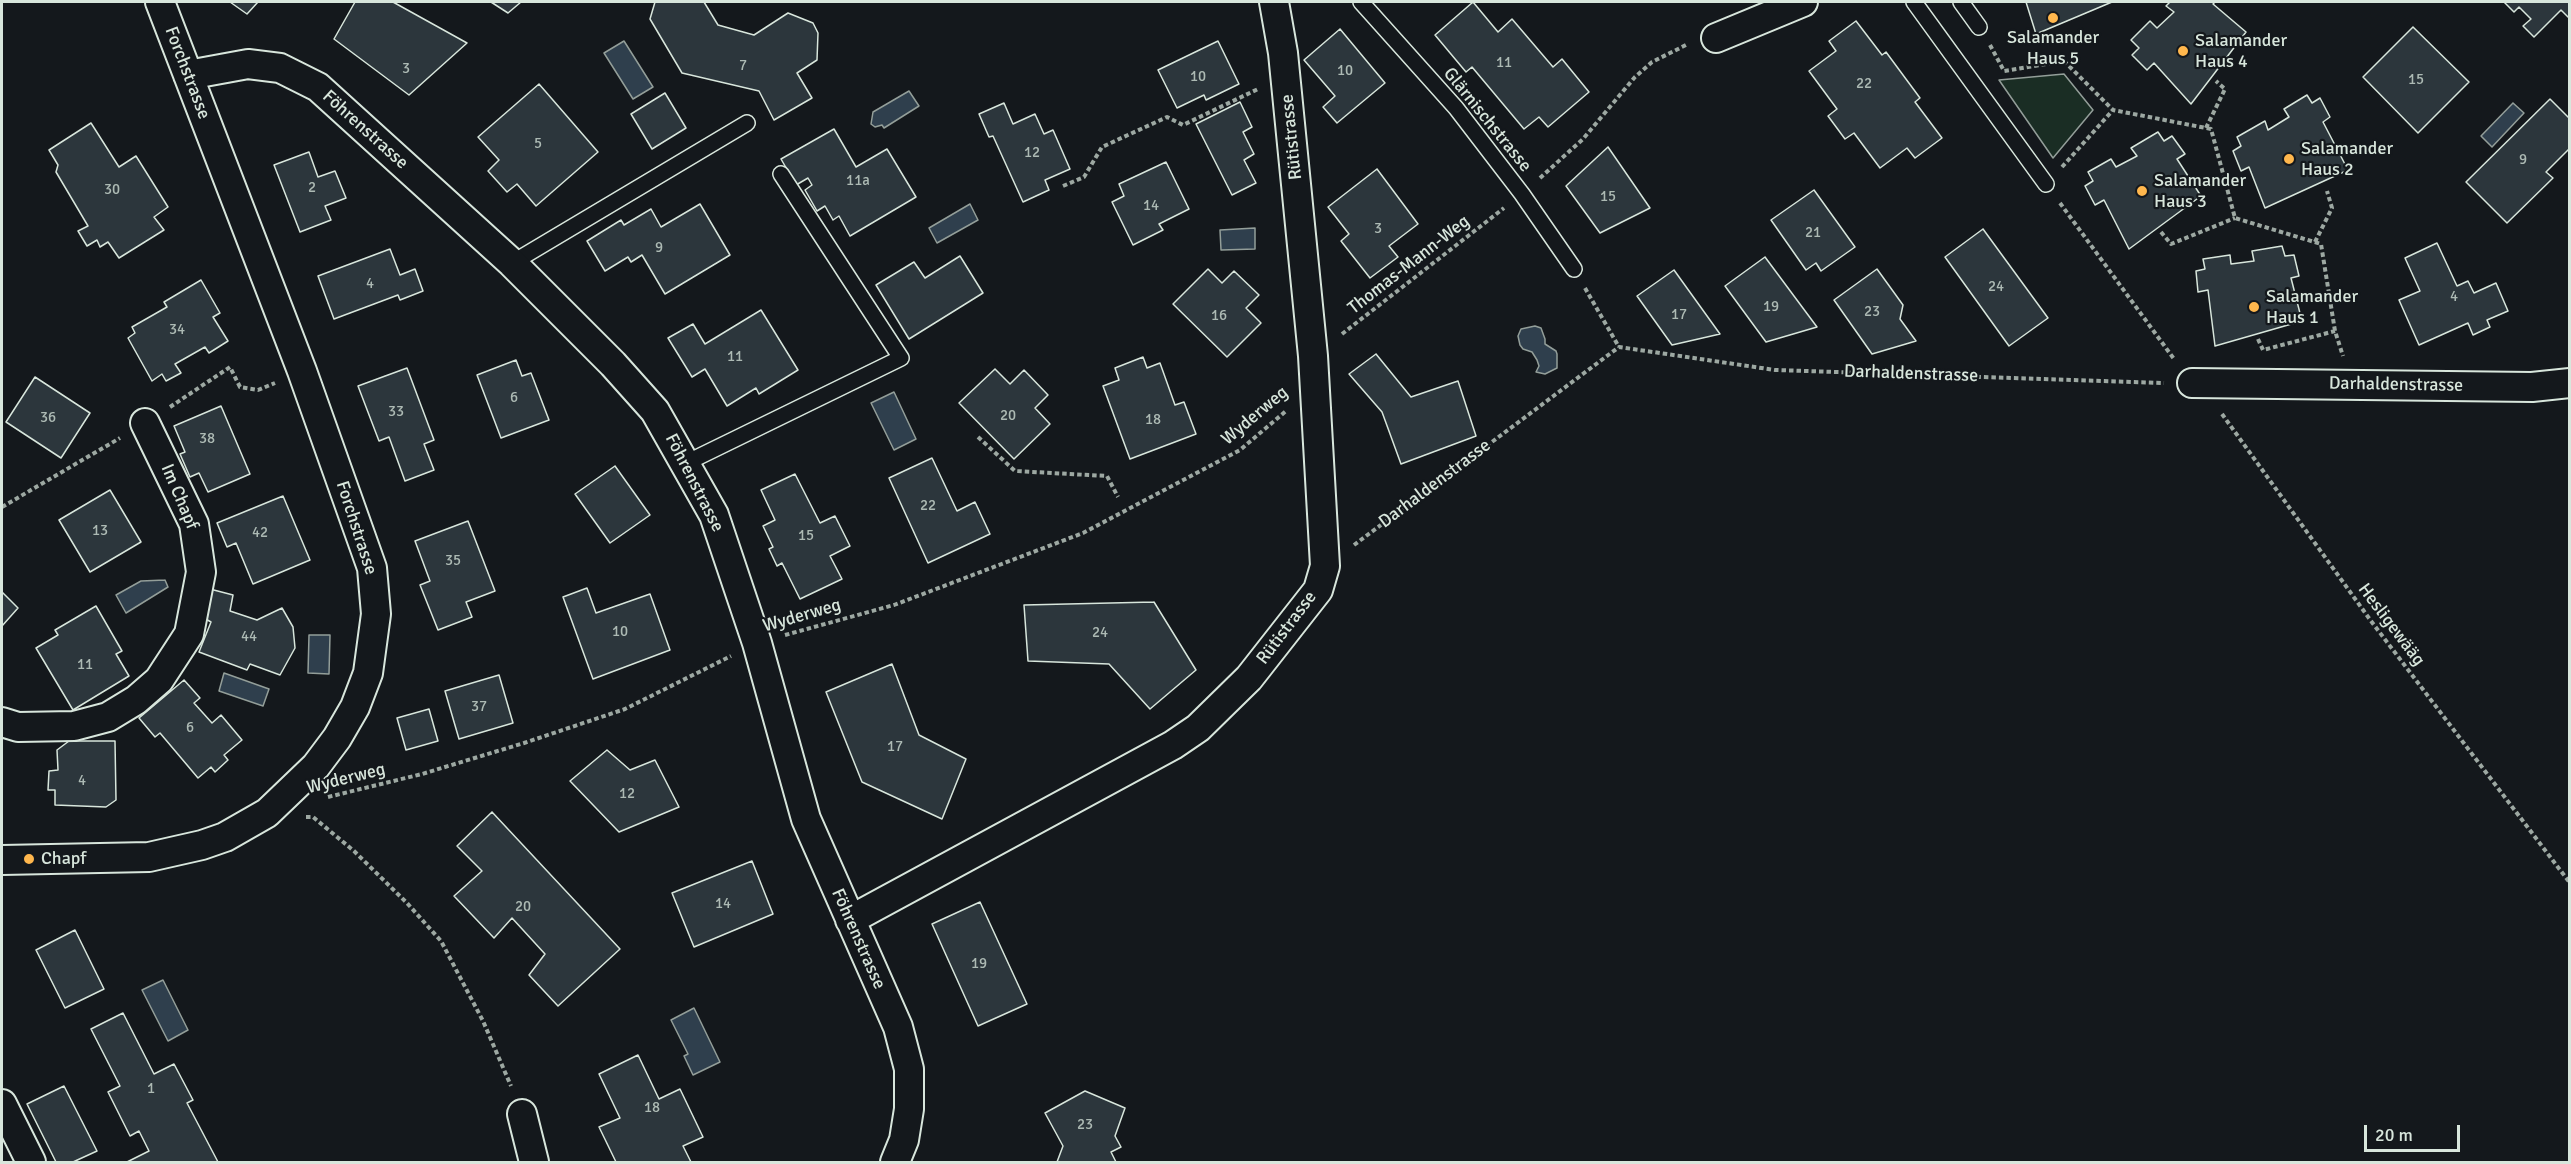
<!DOCTYPE html>
<html>
<head>
<meta charset="utf-8">
<style>
  body { margin:0 }
  #map { position:relative; width:2571px; height:1164px; overflow:hidden; background:#14181c; font-family:Signika,sans-serif }
  canvas { display:block }
  .frame { position:absolute; inset:0; border:3px solid #d8e6dc; pointer-events:none }
  .scale { position:absolute; left:2364px; top:1125px; width:96px; height:27px; box-sizing:border-box; border:3px solid #d8e6dc; border-top:0; padding-left:8px; font-size:18px; line-height:21px; white-space:nowrap; color:#d8e6dc; -webkit-text-stroke:4px #14181c; paint-order:stroke }
</style>
</head>
<body>
<div id="map">
<canvas width="2571" height="1164"></canvas>
<div class="frame"></div>
<div class="scale">20 m</div>
</div>
<script>
const c = document.querySelector('canvas').getContext('2d');
c.lineJoin = 'round';
function fill(path, color) { c.fillStyle = color; c.fill(path, 'evenodd'); }
const shape = rows => new Path2D(rows.map(r => 'M' + r).join(''));
function trace(path, color, width, dash) { c.strokeStyle = color; c.lineWidth = width; c.lineCap = dash ? 'butt' : 'round'; c.setLineDash(dash || []); c.stroke(path); }
function label(font, color, halo, rows, align = 'center') {
  c.font = font + ' Signika,sans-serif'; c.lineWidth = 4.5; c.setLineDash([]); c.textBaseline = 'middle'; c.strokeStyle = halo; c.fillStyle = color; for (const [text, x, y, turn = 0] of rows) {
    c.save(); c.translate(x, y); c.rotate((+turn || 0) * Math.PI / 180); c.textAlign = isNaN(turn) ? turn : align; if (halo) c.strokeText(text, 0, 0); c.fillText(text, 0, 0); c.restore();
  }
}
const green = shape([
  [2064,74,2093,110,2053,158,1999,80,2064,74]
]);
const water = shape([
  [624,41,653,87,633,99,604,53,624,41],
  [909,91,919,106,884,128,882,125,875,127,871,124,873,112,909,91],
  [2513,103,2524,113,2492,147,2481,136,2513,103],
  [970,204,978,220,937,243,929,228,970,204],
  [1255,228,1255,249,1221,250,1220,230,1255,228],
  [1535,326,1541,328,1545,339,1545,344,1556,351,1557,354,1557,368,1545,374,1536,372,1539,366,1537,360,1532,352,1523,349,1520,345,1518,336,1521,329,1535,326],
  [894,392,916,439,894,450,871,403,894,392],
  [165,580,168,587,126,613,116,595,141,581,165,580],
  [309,635,330,635,329,674,308,673,309,635],
  [224,673,269,689,263,706,219,691,224,673],
  [163,980,188,1030,168,1041,142,990,163,980],
  [694,1008,720,1062,693,1075,684,1056,688,1054,671,1020,694,1008]
]);
const building = shape([
  [230,2,258,2,247,14,230,2],
  [355,2,393,2,467,43,409,95,334,39,355,2],
  [491,2,521,2,508,13,491,2],
  [655,2,704,2,718,25,754,35,788,13,813,23,818,33,817,60,797,73,812,98,774,120,759,91,682,73,650,19,655,2],
  [1473,2,1498,32,1512,19,1553,67,1562,59,1589,92,1548,127,1539,117,1524,129,1472,67,1466,72,1435,35,1473,2],
  [2026,2,2112,2,2036,34,2026,2],
  [2170,2,2215,2,2213,4,2246,32,2191,104,2154,63,2147,70,2132,55,2139,48,2131,40,2150,21,2157,28,2174,12,2166,6,2170,2],
  [2504,2,2570,2,2570,16,2568,17,2561,10,2534,37,2523,26,2531,19,2519,7,2514,12,2504,2],
  [1856,21,1882,55,1886,52,1920,98,1915,102,1942,138,1915,158,1907,148,1880,168,1854,133,1845,139,1828,116,1837,109,1809,71,1836,51,1829,41,1856,21],
  [2413,27,2469,82,2418,133,2363,77,2413,27],
  [1340,29,1385,83,1337,123,1323,107,1335,96,1304,60,1340,29],
  [1218,41,1239,84,1206,100,1204,95,1177,108,1158,70,1218,41],
  [539,84,598,152,536,206,517,184,507,192,488,171,499,160,478,137,539,84],
  [665,93,686,128,652,149,631,114,665,93],
  [2307,95,2312,103,2320,98,2330,117,2323,122,2348,170,2265,208,2249,167,2241,171,2233,151,2241,146,2237,137,2265,121,2268,130,2289,117,2284,109,2307,95],
  [2550,99,2570,119,2570,148,2546,172,2553,178,2507,223,2466,182,2550,99],
  [1240,102,1252,127,1243,132,1254,154,1244,160,1256,183,1232,195,1196,124,1240,102],
  [1004,103,1013,124,1035,114,1044,134,1053,130,1070,169,1045,180,1049,190,1023,202,993,136,989,137,979,114,1004,103],
  [91,123,119,167,136,156,168,207,154,217,164,230,119,258,108,242,100,247,97,240,87,246,78,231,88,226,56,172,58,165,49,150,91,123],
  [834,129,856,167,887,149,916,197,850,236,839,216,833,220,825,206,817,211,805,190,812,185,808,178,796,185,781,159,834,129],
  [2158,132,2164,141,2172,136,2185,154,2177,159,2201,196,2129,249,2104,200,2095,205,2085,186,2093,181,2088,172,2111,159,2116,167,2137,156,2131,148,2158,132],
  [1608,147,1650,208,1600,233,1566,186,1608,147],
  [309,152,318,177,335,171,346,198,325,206,331,220,300,232,274,165,309,152],
  [1166,162,1189,209,1159,224,1163,230,1133,245,1112,202,1124,196,1119,184,1166,162],
  [1377,169,1418,224,1389,246,1398,257,1370,278,1341,241,1349,234,1328,207,1377,169],
  [1814,190,1855,247,1821,271,1816,263,1806,270,1771,220,1814,190],
  [700,204,730,255,665,294,642,255,631,262,628,257,605,271,587,241,621,220,624,225,651,209,661,227,700,204],
  [1983,229,2048,318,2009,346,1945,257,1983,229],
  [2437,243,2457,286,2468,281,2474,293,2496,283,2508,311,2487,320,2490,327,2473,335,2468,323,2419,345,2399,300,2420,291,2405,258,2437,243],
  [2282,246,2285,256,2294,255,2299,276,2291,278,2302,321,2215,346,2208,290,2198,292,2196,271,2205,269,2203,259,2230,255,2231,264,2254,261,2252,251,2282,246],
  [390,249,400,275,415,269,423,291,400,300,398,295,334,319,318,276,390,249],
  [960,256,983,293,909,339,876,285,914,262,925,278,960,256],
  [1765,257,1817,327,1766,342,1725,286,1765,257],
  [1208,269,1222,283,1234,271,1259,295,1246,308,1261,323,1227,357,1173,304,1208,269],
  [1877,269,1903,305,1900,319,1916,341,1872,354,1834,300,1877,269],
  [1674,270,1720,334,1672,345,1637,296,1674,270],
  [201,280,220,313,213,317,228,341,209,353,205,347,175,364,181,373,166,381,162,374,152,381,128,338,135,333,132,327,167,307,164,302,201,280],
  [761,310,798,370,759,394,756,388,727,406,705,369,692,377,668,338,693,324,705,344,761,310],
  [1376,354,1411,397,1458,381,1476,436,1401,464,1382,412,1349,374,1376,354],
  [1143,357,1147,368,1160,363,1175,405,1184,402,1196,434,1130,459,1103,386,1119,380,1115,368,1143,357],
  [516,360,522,376,531,373,549,420,501,438,477,375,516,360],
  [407,368,434,440,424,444,434,470,405,481,389,437,379,441,358,386,407,368],
  [995,369,1010,384,1024,370,1048,395,1035,408,1050,424,1014,459,959,403,995,369],
  [35,377,90,413,61,458,6,422,35,377],
  [221,406,250,474,208,492,199,473,190,477,180,454,185,452,174,426,221,406],
  [932,458,957,511,975,502,990,534,928,563,889,478,932,458],
  [615,466,650,515,610,543,575,494,615,466],
  [795,474,820,523,835,516,850,546,830,556,842,579,800,599,782,563,777,566,769,549,773,547,763,526,775,520,761,490,795,474],
  [110,490,141,542,90,572,59,520,110,490],
  [283,496,310,560,253,584,236,543,227,547,217,523,283,496],
  [468,521,495,591,466,602,472,617,438,630,420,585,430,581,415,541,468,521],
  [587,588,596,613,650,594,670,650,593,679,563,597,587,588],
  [210,589,233,595,230,611,257,620,282,608,293,627,295,648,280,675,250,664,247,670,199,652,211,622,204,618,210,589],
  [2,592,18,608,2,626,2,592],
  [1154,602,1196,670,1150,709,1109,664,1028,661,1024,605,1154,602],
  [96,606,122,651,116,654,129,676,73,710,36,648,58,635,55,630,96,606],
  [892,664,919,735,966,759,942,819,862,782,826,692,892,664],
  [499,675,513,723,459,739,445,691,499,675],
  [184,680,200,698,194,703,212,723,221,715,242,740,224,755,228,760,215,772,211,767,198,778,160,733,155,737,139,718,184,680],
  [429,709,438,741,406,750,397,718,429,709],
  [69,741,115,741,116,800,106,807,55,805,55,790,48,790,49,771,58,770,57,750,69,741],
  [607,750,630,770,655,760,679,807,619,832,570,781,607,750],
  [492,812,620,949,558,1006,529,975,545,954,512,918,494,938,454,896,482,871,457,846,492,812],
  [752,861,773,914,694,947,672,893,752,861],
  [980,902,1027,1004,978,1026,932,924,980,902],
  [75,930,104,989,65,1008,36,950,75,930],
  [123,1013,154,1074,174,1064,193,1100,187,1103,218,1162,127,1162,149,1151,139,1131,130,1136,108,1092,120,1086,91,1029,123,1013],
  [638,1055,659,1099,680,1089,703,1137,683,1146,691,1162,616,1162,599,1127,620,1118,599,1074,638,1055],
  [64,1086,97,1151,73,1162,56,1162,27,1104,64,1086],
  [1085,1091,1125,1108,1115,1136,1121,1147,1111,1152,1116,1162,1057,1162,1063,1146,1045,1113,1085,1091]
]);
const path = shape([
  [1990,45,2004,71,2064,61,2113,110,2211,129,2235,218,2321,244,2335,331,2343,356],
  [2206,128,2225,89,2216,81],
  [2062,167,2113,110],
  [1540,178,1583,139,1635,77,1652,62,1688,44],
  [1063,186,1084,177,1102,147,1167,117,1183,125,1258,89],
  [2060,203,2174,359],
  [2161,232,2171,244,2235,218],
  [2315,242,2332,208,2327,191],
  [1585,288,1619,347],
  [1342,334,1504,208],
  [2258,339,2263,350,2335,331],
  [170,407,230,367,240,387,258,390,275,383],
  [2222,414,2371,621,2570,883],
  [978,437,1015,471,1107,476,1118,497],
  [2,507,120,438],
  [1354,545,1619,347,1775,370,2164,383],
  [785,635,894,605,1083,533,1240,450,1286,411],
  [328,797,422,774,524,743,625,709,731,656],
  [306,817,313,817,354,851,407,903,441,941,483,1021,511,1086]
]);
const lane = shape([
  [1361,2,1456,108,1522,194,1574,269],
  [1914,2,2046,184],
  [1961,2,1979,27],
  [512,263,747,123],
  [686,463,901,358,781,174]
]);
const street = shape([
  [1716,38,1803,2],
  [188,75,248,64,280,68,318,87,512,263,613,364,655,411,714,515,757,643,806,819,898,1027,909,1069,909,1109,904,1140,895,1162],
  [2192,383,2532,387,2570,383],
  [2,722,18,727,74,726,108,717,136,700,159,680,189,634,201,572,194,524,145,423],
  [2,860,149,857,202,845,225,837,267,813,316,766,337,738,355,707,368,673,376,614,372,568,302,371,160,2],
  [850,920,1173,745,1198,728,1249,678,1318,590,1325,566,1313,356,1283,53,1274,2],
  [2,1104,31,1162],
  [522,1114,534,1162]
]);
const markers = [
  [2053,18,6,"#ffb74d"],
  [2183,51,6,"#ffb74d"],
  [2289,159,6,"#ffb74d"],
  [2142,191,6,"#ffb74d"],
  [2254,307,6,"#ffb74d"],
  [29,859,6,"#ffb74d"]
];
const numberNames = [
  ["11",1504,63],
  ["7",743,66],
  ["3",406,69],
  ["10",1345,71],
  ["10",1198,77],
  ["15",2416,80],
  ["22",1864,84],
  ["5",538,144],
  ["12",1032,153],
  ["9",2523,160],
  ["11a",858,181],
  ["2",312,188],
  ["30",112,190],
  ["15",1608,197],
  ["14",1151,206],
  ["3",1378,229],
  ["21",1813,233],
  ["9",659,248],
  ["4",370,284],
  ["24",1996,287],
  ["4",2454,297],
  ["19",1771,307],
  ["23",1872,312],
  ["17",1679,315],
  ["16",1219,316],
  ["34",177,330],
  ["11",735,357],
  ["6",514,398],
  ["33",396,412],
  ["20",1008,416],
  ["36",48,418],
  ["18",1153,420],
  ["38",207,439],
  ["22",928,506],
  ["13",100,531],
  ["42",260,533],
  ["15",806,536],
  ["35",453,561],
  ["10",620,632],
  ["24",1100,633],
  ["44",249,637],
  ["11",85,665],
  ["37",479,707],
  ["6",190,728],
  ["17",895,747],
  ["4",82,781],
  ["12",627,794],
  ["14",723,904],
  ["20",523,907],
  ["19",979,964],
  ["1",151,1089],
  ["18",652,1108],
  ["23",1085,1125]
];
const poiNames = [
  ["Salamander",2053,38,"center"],
  ["Haus 5",2053,59,"center"],
  ["Salamander",2195,41],
  ["Haus 4",2195,62],
  ["Salamander",2301,149],
  ["Haus 2",2301,170],
  ["Salamander",2154,181],
  ["Haus 3",2154,202],
  ["Salamander",2266,297],
  ["Haus 1",2266,318],
  ["Chapf",41,859]
];
const streetNames = [
  ["Forchstrasse",187,73,69],
  ["Glärnischstrasse",1487,120,51],
  ["Föhrenstrasse",365,130,42],
  ["Rütistrasse",1292,137,-96],
  ["Thomas-Mann-Weg",1409,265,-38],
  ["Darhaldenstrasse",1911,374,2],
  ["Darhaldenstrasse",2396,385,1],
  ["Wyderweg",1255,416,-40],
  ["Föhrenstrasse",694,483,63],
  ["Darhaldenstrasse",1435,484,-37],
  ["Im Chapf",179,497,67],
  ["Forchstrasse",356,528,72],
  ["Wyderweg",802,616,-16],
  ["Hesligewääg",2391,625,53],
  ["Rütistrasse",1287,628,-53],
  ["Wyderweg",346,779,-14],
  ["Föhrenstrasse",858,939,66]
];
fill(green, '#1a2d24');
trace(green, '#939e99', 1.5);
fill(water, '#2f3f4d');
trace(water, '#939e99', 1.5);
fill(building, '#2c363c');
trace(building, '#d8e6dc', 1.5);
trace(lane, '#d8e6dc', 18);
trace(street, '#d8e6dc', 32);
trace(path, '#9da8a2', 4, [4.5, 3]);
trace(lane, '#14181c', 15);
trace(street, '#14181c', 28);
for (const [x, y, r, color] of markers) { const dot = new Path2D(); dot.arc(x, y, r, 0, 2 * Math.PI); c.fillStyle = color; c.fill(dot); trace(dot, '#14181c', 2); }
label('15px', '#adbab4', null, numberNames);
label('18px', '#d8e6dc', '#14181c', poiNames, 'left');
label('18px', '#d8e6dc', '#14181c', streetNames);
</script>
</body>
</html>
